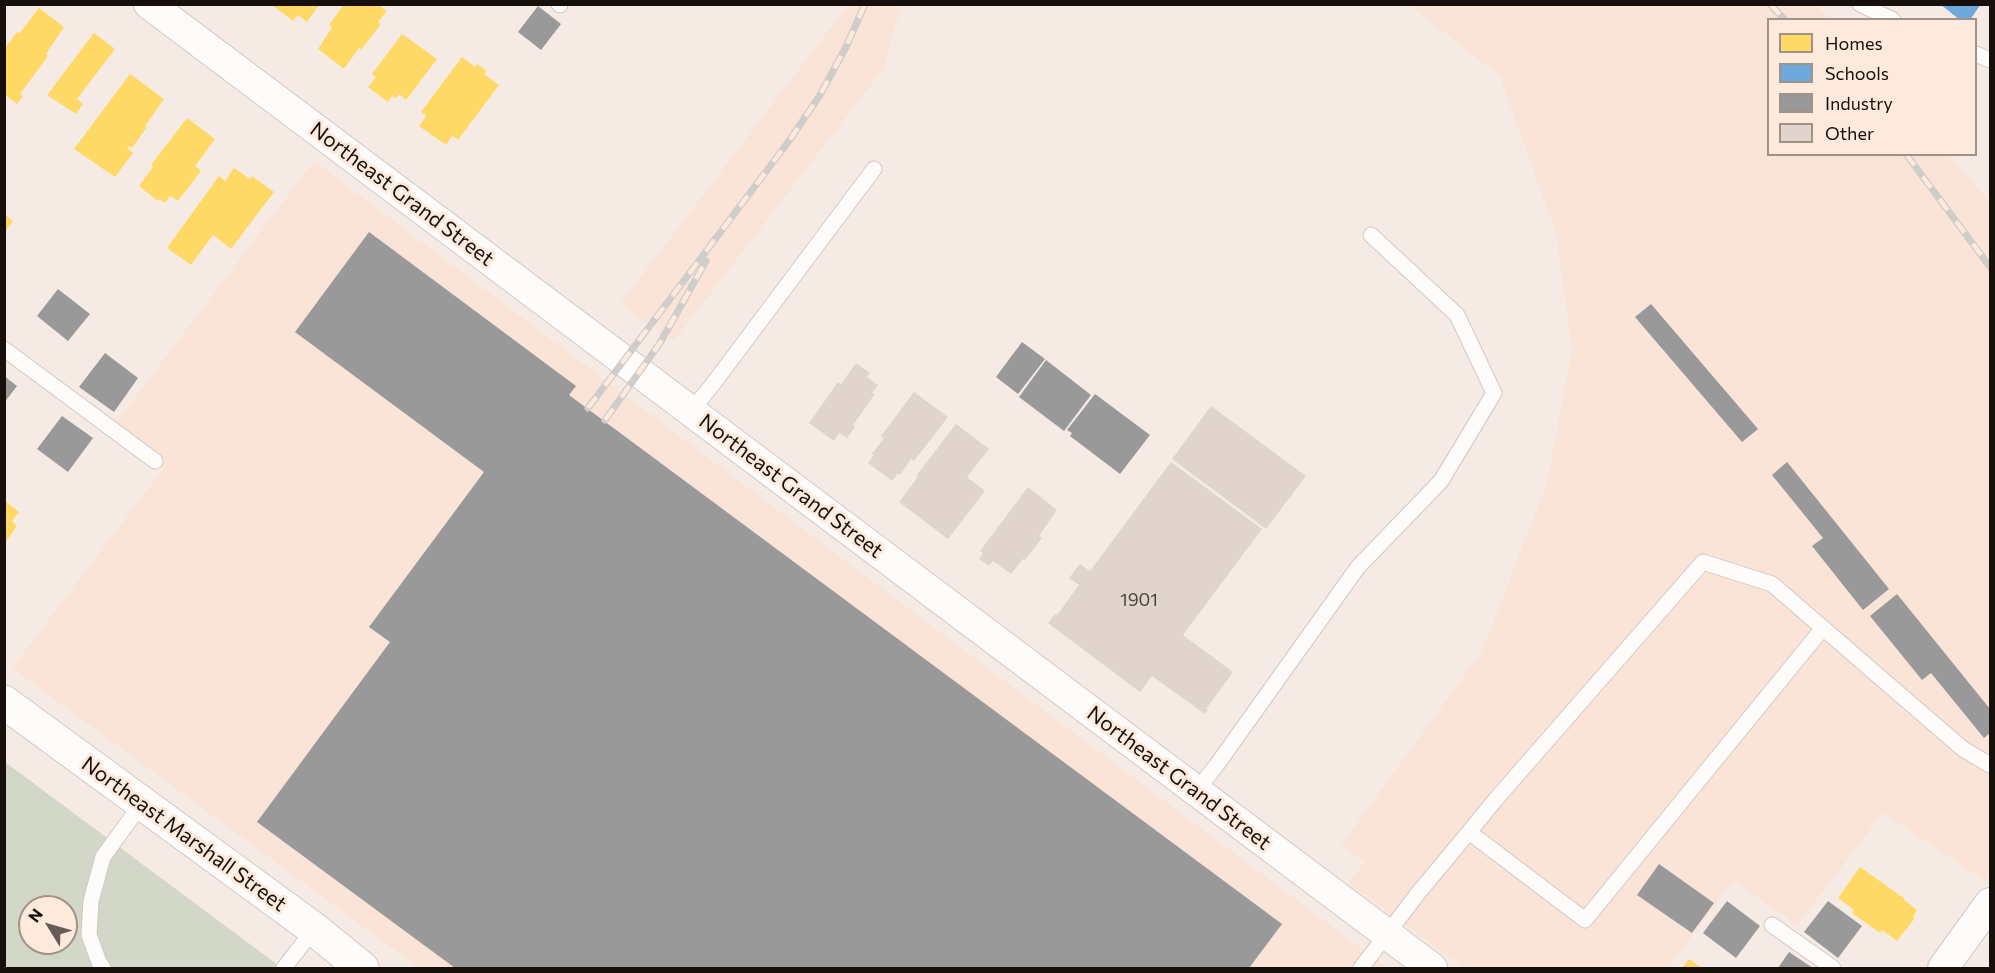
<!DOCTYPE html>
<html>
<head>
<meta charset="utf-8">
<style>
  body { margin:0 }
  #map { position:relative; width:1995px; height:973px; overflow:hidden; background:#f6ebe4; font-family:Commissioner,sans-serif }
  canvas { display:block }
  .frame { position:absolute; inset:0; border:6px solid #160f0b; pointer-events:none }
  .legend { position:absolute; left:1767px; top:18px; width:210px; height:138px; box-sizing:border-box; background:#feeadc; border:2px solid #a19288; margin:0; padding:8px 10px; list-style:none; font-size:18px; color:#160f0b }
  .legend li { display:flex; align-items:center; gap:12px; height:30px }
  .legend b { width:30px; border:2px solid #a19288 }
  .north { position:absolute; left:18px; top:895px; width:60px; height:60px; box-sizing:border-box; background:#feeadc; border:2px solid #a19288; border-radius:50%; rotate:307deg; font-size:16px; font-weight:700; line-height:24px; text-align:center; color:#160f0b }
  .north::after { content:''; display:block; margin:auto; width:21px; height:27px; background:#645c57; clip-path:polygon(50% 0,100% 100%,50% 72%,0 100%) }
</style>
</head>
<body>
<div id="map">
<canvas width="1995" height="973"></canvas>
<div class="frame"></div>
<ul class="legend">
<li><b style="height:16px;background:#ffd966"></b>Homes</li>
<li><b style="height:16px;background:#6fa8dc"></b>Schools</li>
<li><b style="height:16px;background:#999"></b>Industry</li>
<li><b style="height:16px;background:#e0d4cd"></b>Other</li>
</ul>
<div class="north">N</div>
</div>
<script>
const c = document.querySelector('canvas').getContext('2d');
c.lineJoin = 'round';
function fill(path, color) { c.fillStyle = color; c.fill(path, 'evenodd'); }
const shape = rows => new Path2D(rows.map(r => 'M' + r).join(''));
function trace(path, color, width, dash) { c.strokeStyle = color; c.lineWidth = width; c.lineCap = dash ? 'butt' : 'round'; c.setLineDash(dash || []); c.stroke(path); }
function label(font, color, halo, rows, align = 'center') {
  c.font = font + ' Commissioner,sans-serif'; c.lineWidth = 6; c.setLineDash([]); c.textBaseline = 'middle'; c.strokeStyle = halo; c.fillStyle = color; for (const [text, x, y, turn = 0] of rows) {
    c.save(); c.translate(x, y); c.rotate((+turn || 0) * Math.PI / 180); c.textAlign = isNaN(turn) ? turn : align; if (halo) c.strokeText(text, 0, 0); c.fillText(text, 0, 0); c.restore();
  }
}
const built = shape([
  [846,5,901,5,884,68,674,341,620,304,844,10],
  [1408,5,1817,5,1830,19,1768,20,1768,154,1949,155,1990,202,1990,873,1985,881,1883,813,1797,925,1733,881,1668,968,1464,968,1348,883,1365,862,1341,845,1482,651,1547,483,1572,350,1556,233,1499,75],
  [314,161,1387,968,419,968,12,668,163,469,111,429]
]);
const green = shape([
  [5,762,282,968,5,968],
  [30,907,66,907,66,943,30,943]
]);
const homes = shape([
  [271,4,320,4,307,22,298,15,293,21],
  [344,4,383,4,381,7,387,11,378,22,381,24,361,50,359,48,344,69,318,49,332,27,329,25],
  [39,8,64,27,46,54,48,56,20,94,23,96,17,104,4,94,4,49,17,32,19,34],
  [94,33,115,49,77,99,83,104,76,114,47,95],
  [402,34,437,59,406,100,399,94,396,98,392,96,388,102,368,87,376,77,372,74],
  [462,57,475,67,477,64,487,71,484,74,499,85,458,140,452,136,446,145,419,126,426,116,421,112],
  [130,74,164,99,145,126,147,127,132,148,129,146,127,148,133,153,115,177,74,149],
  [187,118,215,139,195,166,201,171,178,201,170,196,165,203,160,199,158,201,139,186,153,167,151,165],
  [234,168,250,179,252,176,274,192,231,249,213,235,191,265,167,248,219,176,225,181],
  [4,214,13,221,4,233],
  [5,501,19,512,12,521,17,526,5,543],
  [1860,867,1905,899,1904,900,1917,910,1913,917,1915,918,1897,941,1882,930,1880,933,1852,913,1854,910,1838,898],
  [1689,959,1702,968,1682,968]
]);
const schools = shape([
  [1940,4,1981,4,1970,20,1960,20]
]);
const industry = shape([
  [538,6,561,24,541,50,518,32],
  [369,232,576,386,569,395,1282,924,1249,968,455,968,257,822,390,642,369,627,484,472,295,332],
  [58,289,90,314,68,341,37,316],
  [1651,304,1758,429,1742,442,1635,317],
  [1022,342,1045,359,1018,394,996,377],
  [105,353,138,378,114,412,79,387],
  [1046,360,1091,395,1064,431,1019,397],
  [4,376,17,386,4,403],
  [1095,394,1150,435,1120,474,1070,436,1072,433,1067,430],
  [62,416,93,438,68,472,37,449],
  [1787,462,1889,589,1863,610,1812,546,1823,538,1772,475],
  [1897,594,1990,709,1990,733,1984,738,1931,673,1922,680,1870,616],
  [1659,864,1714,903,1692,933,1637,895],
  [1727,901,1760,926,1736,958,1703,933],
  [1828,901,1862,926,1838,958,1804,932],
  [1789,952,1813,968,1778,968]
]);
const building = shape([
  [856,363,870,373,867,377,878,385,872,393,875,394,853,425,855,427,847,438,839,433,834,441,809,423,838,382,841,384],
  [914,392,948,417,914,461,911,459,900,475,898,473,892,481,868,463,874,455,872,454,884,438,881,436],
  [1211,406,1306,476,1266,529,1172,459],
  [956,424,989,449,967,477,985,491,948,539,899,502,918,477,916,476],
  [1171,462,1262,529,1183,635,1233,672,1206,709,1208,710,1205,714,1152,676,1140,692,1048,623,1055,614,1057,615,1079,585,1069,578,1080,564,1090,571],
  [1028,487,1057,510,1039,536,1042,538,1025,560,1023,559,1011,574,993,561,989,566,979,559,983,553,980,551]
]);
const lane = shape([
  [559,4,560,5],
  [1860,4,1893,20],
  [1976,54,1990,60],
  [4,349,155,461],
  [691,411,713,384,874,169],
  [1823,628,1585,920,1469,832,1496,799,1703,562,1772,584,1963,749,1990,765],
  [1196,791,1216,766,1358,567,1441,481,1494,393,1457,315,1371,235],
  [1772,925,1833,968],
  [103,968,99,962,89,935,91,901,103,857,142,803],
  [284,968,314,929],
  [1361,968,1419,892,1469,832]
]);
const street = shape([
  [149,4,1432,968],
  [1943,968,1990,903]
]);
const secondary = shape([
  [4,702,314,929,362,968]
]);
const rail = shape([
  [1770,4,1785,20],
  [1906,154,1990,267],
  [588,408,789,141,820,95,846,47,865,4],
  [605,420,660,343,706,261]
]);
const numberNames = [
  ["1901",1139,600]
];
const streetNames = [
  ["Northeast Grand Street",402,194,37],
  ["Northeast Grand Street",791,486,37],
  ["Northeast Grand Street",1179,778,37],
  ["Northeast Marshall Street",184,834,36]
];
fill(built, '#f9e4d7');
fill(green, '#d3d7c8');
fill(homes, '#ffd966');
fill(schools, '#6fa8dc');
fill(industry, '#999');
fill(building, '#e0d4cd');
trace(lane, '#d1c8c3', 17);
trace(street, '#d1c8c3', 32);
trace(secondary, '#d1c8c3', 35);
trace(lane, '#fefcfb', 15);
trace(street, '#fefcfb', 30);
trace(secondary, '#fefcfb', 33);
trace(rail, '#cfccca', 7);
trace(rail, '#feeadc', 4.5, [14]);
label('18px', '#4a423e', null, numberNames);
label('21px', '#160f0b', '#feeadc', streetNames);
</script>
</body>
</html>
